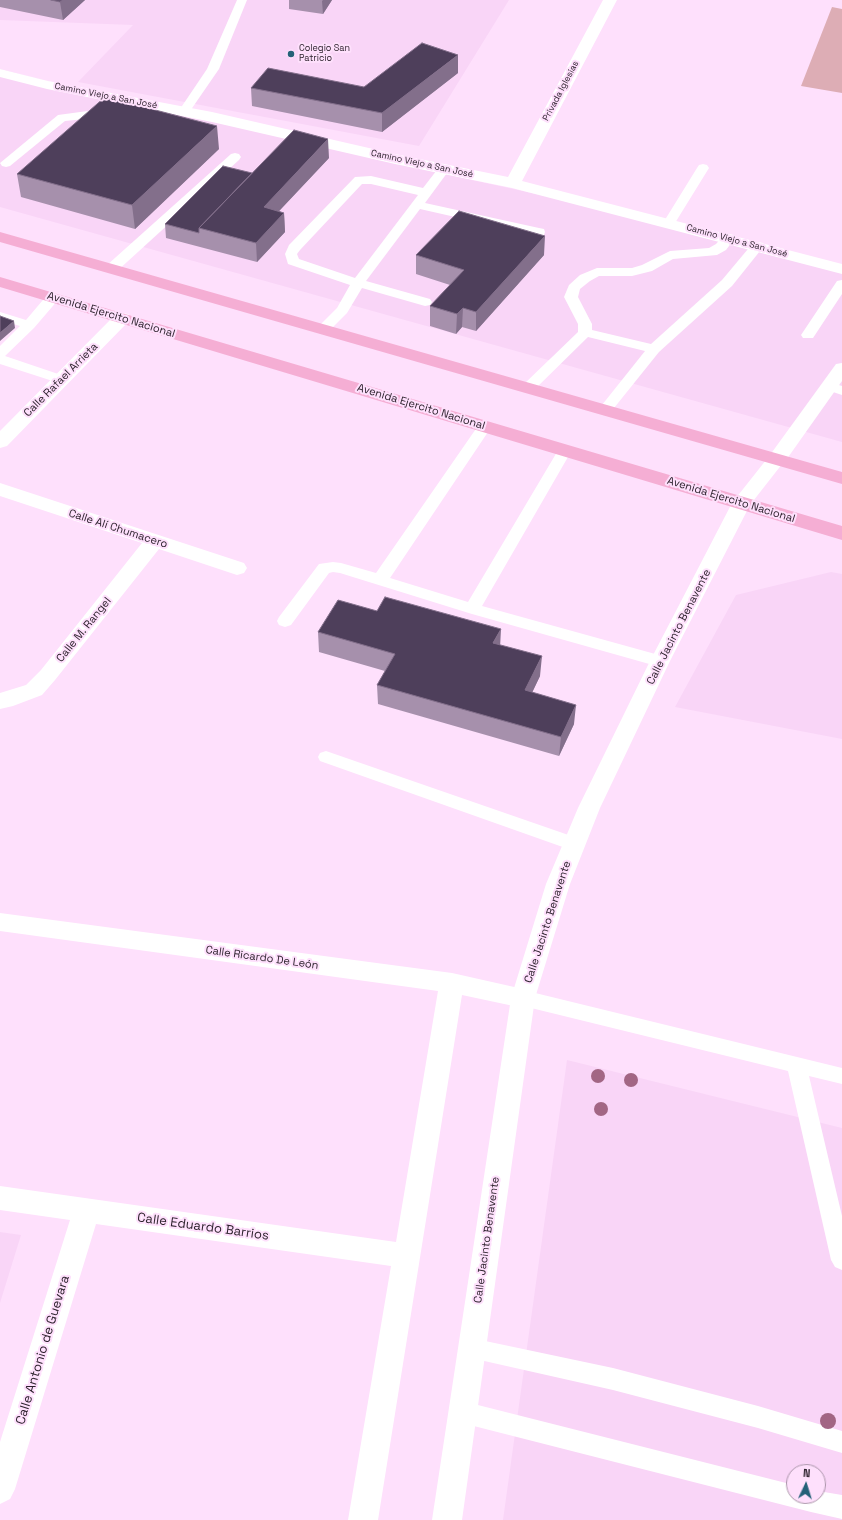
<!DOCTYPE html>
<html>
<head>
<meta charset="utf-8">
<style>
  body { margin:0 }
  #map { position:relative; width:842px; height:1520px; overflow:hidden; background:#fee0fc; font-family:"Space Grotesk",sans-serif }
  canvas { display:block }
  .north { position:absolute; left:786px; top:1464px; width:40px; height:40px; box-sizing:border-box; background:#fee0fc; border:1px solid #aa94a9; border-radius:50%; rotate:4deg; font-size:11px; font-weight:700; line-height:16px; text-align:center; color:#2d222d }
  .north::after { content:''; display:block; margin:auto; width:14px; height:18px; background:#246178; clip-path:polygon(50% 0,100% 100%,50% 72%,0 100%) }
</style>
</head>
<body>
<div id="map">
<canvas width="842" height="1520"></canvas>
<div class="north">N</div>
</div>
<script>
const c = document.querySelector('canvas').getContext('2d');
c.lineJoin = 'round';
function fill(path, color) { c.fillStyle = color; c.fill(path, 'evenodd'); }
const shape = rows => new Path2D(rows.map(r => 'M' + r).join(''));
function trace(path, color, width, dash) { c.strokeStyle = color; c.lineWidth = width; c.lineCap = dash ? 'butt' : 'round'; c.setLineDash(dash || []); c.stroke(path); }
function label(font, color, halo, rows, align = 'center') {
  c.font = font + ' "Space Grotesk",sans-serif'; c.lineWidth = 4; c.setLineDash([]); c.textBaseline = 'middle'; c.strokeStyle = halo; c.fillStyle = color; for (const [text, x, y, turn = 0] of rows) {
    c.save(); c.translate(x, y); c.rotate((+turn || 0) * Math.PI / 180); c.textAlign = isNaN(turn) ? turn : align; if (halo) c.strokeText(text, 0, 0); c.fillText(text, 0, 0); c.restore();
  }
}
const built = shape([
  [0,0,509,0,419,146,78,82,133,25,0,20],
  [0,69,90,92,412,167,638,216,842,272,842,442,0,207],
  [831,572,842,574,842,739,675,707,736,595],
  [567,1060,842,1128,842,1520,503,1520],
  [794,1472,818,1472,818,1496,794,1496],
  [0,1232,21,1235,0,1303]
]);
const green = shape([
  [832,7,842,9,842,93,801,86]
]);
const lane = shape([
  [237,0,247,0,219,69,188,114,180,114,178,112,207,69,237,0],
  [95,110,111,114,113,117,111,120,107,121,95,118,65,121,10,166,6,167,2,166,0,163,58,115,95,110],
  [235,153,239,154,241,157,239,160,116,272,106,272,104,269,106,266,231,154,235,153],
  [703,164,707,165,709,168,675,223,673,226,669,227,665,226,663,223,697,168,699,165,703,164],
  [444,165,448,166,450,169,425,203,539,228,544,229,545,232,544,235,539,236,420,209,366,281,430,299,432,302,430,305,425,306,362,288,347,313,328,332,318,332,316,329,337,308,350,285,288,264,285,254,289,245,355,177,371,176,423,188,440,166,444,165],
  [362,184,371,184,418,195,355,278,299,259,297,254,300,250,362,184],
  [729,234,734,235,735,238,726,250,717,255,673,259,652,271,632,276,599,276,590,281,580,289,578,297,592,324,592,330,651,344,722,280,753,243,758,242,763,243,764,246,732,286,659,352,610,413,605,414,600,413,598,410,645,351,588,337,533,391,528,392,523,391,521,388,523,385,578,332,578,324,564,297,569,285,580,275,597,268,632,268,642,265,670,251,709,248,716,244,724,235,729,234],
  [842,280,842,294,815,335,813,338,803,338,801,335,837,281,842,280],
  [53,293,58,294,60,297,58,300,34,328,5,356,67,377,69,380,67,383,62,384,0,364,0,346,20,326,0,320,0,312,26,320,48,294,53,293],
  [829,382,842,386,842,395,824,389,822,386,824,383,829,382],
  [485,422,490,423,492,426,390,578,468,602,560,447,565,445,570,447,572,450,482,606,666,657,668,661,666,665,660,667,472,614,340,573,333,572,329,573,291,625,285,627,279,625,277,621,279,617,319,564,333,562,341,563,376,573,480,423,485,422],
  [326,751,580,839,583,844,580,849,574,851,320,761,318,757,320,753,326,751],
  [523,990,842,1068,842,1084,809,1076,842,1216,842,1270,835,1267,831,1260,788,1071,523,1006,516,1004,514,998,516,992,523,990],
  [471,1338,613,1368,758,1406,842,1431,842,1453,758,1428,613,1390,471,1358,463,1355,460,1348,463,1341,471,1338],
  [462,1401,794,1485,794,1496,818,1496,818,1491,842,1495,842,1519,811,1512,462,1423,454,1420,451,1412,454,1404,462,1401]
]);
const street = shape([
  [603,0,617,0,522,181,842,264,842,274,512,188,395,164,212,122,47,89,0,77,0,69,48,81,212,112,395,154,508,177,603,0],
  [842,363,842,381,784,463,777,465,770,463,768,459,770,455,836,364,842,363],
  [0,483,244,563,247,568,244,573,237,575,159,549,55,680,42,695,13,706,0,709,0,693,26,685,41,670,142,543,0,496,0,483],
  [0,913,452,973,532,991,535,998,532,1005,523,1008,462,995,378,1520,348,1520,391,1266,96,1224,15,1489,10,1499,0,1504,0,1442,70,1220,0,1210,0,1186,396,1242,438,991,0,931,0,913]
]);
const secondary = shape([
  [122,313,128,314,131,318,128,322,7,446,0,448,0,431,116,314,122,313],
  [777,453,784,455,786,459,750,505,670,661,600,808,570,884,535,998,462,1520,432,1520,511,998,546,884,578,808,650,661,732,503,770,455,777,453]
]);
const primary = shape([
  [0,232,842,472,842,484,0,242,0,232],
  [0,277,842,526,842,540,0,287,0,277]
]);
const trees = [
  [598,1076,7],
  [631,1080,7],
  [601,1109,7],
  [828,1421,8]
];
const wall = shape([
  [0,0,85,0,63,20,0,7],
  [289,0,332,0,323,14,289,9],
  [458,73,382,132,252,106,251,88,364,87],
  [219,149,135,229,21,197,17,174],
  [329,158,279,211,284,213,285,232,257,262,166,238,165,224],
  [416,255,544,255,476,331,462,327,456,334,430,326,430,306,450,285,416,274],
  [318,632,500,645,540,676,532,692,574,724,559,756,378,704,377,685,385,671,319,652]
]);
const shadedWall = shape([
  [63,0,85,0,63,20,60,2],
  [323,0,332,0,323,14,322,1],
  [458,55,458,73,382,132,382,113],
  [217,126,219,149,135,229,132,205],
  [328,139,329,158,265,226,264,207],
  [284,213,285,232,257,262,256,243],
  [545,236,544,255,476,331,476,312],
  [463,308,462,327,456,334,457,314],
  [14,321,15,328,0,341,0,333],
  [501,629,500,648,493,643],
  [542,656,540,676,524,710,525,690],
  [576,705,574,724,559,756,561,737]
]);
const building = shape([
  [51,0,63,0,60,2,51,0],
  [422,43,458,55,382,113,251,88,268,68,364,87,422,43],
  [105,97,217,126,132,205,17,174,105,97],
  [294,130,328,139,264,207,284,213,256,243,199,228,294,130],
  [223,166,252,173,199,228,199,233,165,224,223,166],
  [459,211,545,236,476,312,463,308,457,314,430,306,464,270,416,255,459,211],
  [0,316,14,321,0,333,0,316],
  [385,597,501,629,493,643,542,656,525,690,576,705,561,737,377,685,395,654,318,632,338,600,377,611,385,597]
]);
const markers = [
  [291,54,4,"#246178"]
];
const farPoinames = [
  ["Colegio San",299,49],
  ["Patricio",299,59]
];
const farStreetnames = [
  ["Privada Iglesias",561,91,-62],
  ["Camino Viejo a San José",106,96,11],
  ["Camino Viejo a San José",422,164,12],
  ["Camino Viejo a San José",737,241,15]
];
const streetNames = [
  ["Avenida Ejercito Nacional",111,315,17],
  ["Calle Rafael Arrieta",61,380,-45],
  ["Avenida Ejercito Nacional",421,407,17],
  ["Avenida Ejercito Nacional",731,500,17],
  ["Calle Alí Chumacero",118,529,18],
  ["Calle Jacinto Benavente",679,627,-63],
  ["Calle M. Rangel",84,630,-51],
  ["Calle Jacinto Benavente",548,922,-72],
  ["Calle Ricardo De León",262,958,8],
  ["Calle Jacinto Benavente",487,1240,-82]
];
const nearStreetnames = [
  ["Calle Eduardo Barrios",203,1227,8],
  ["Calle Antonio de Guevara",43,1350,-73]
];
fill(built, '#f9d5f7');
fill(green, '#ddadb5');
fill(lane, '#fff');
fill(street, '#fff');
fill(secondary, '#fff');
fill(primary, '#f5aed4');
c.fillStyle = '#a26684';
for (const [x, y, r] of trees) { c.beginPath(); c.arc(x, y, r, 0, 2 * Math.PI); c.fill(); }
fill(wall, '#a690ac');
fill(shadedWall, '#836f8b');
fill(building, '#4e3f5b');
trace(building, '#836f8b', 1);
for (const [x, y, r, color] of markers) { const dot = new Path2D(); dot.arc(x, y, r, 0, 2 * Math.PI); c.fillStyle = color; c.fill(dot); trace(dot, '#fee0fc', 1.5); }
label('9px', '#2d222d', '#fee0fc', farPoinames, 'left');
label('9px', '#2d222d', '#fee0fc', farStreetnames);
label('11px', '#2d222d', '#fee0fc', streetNames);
label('13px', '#2d222d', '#fee0fc', nearStreetnames);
</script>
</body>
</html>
